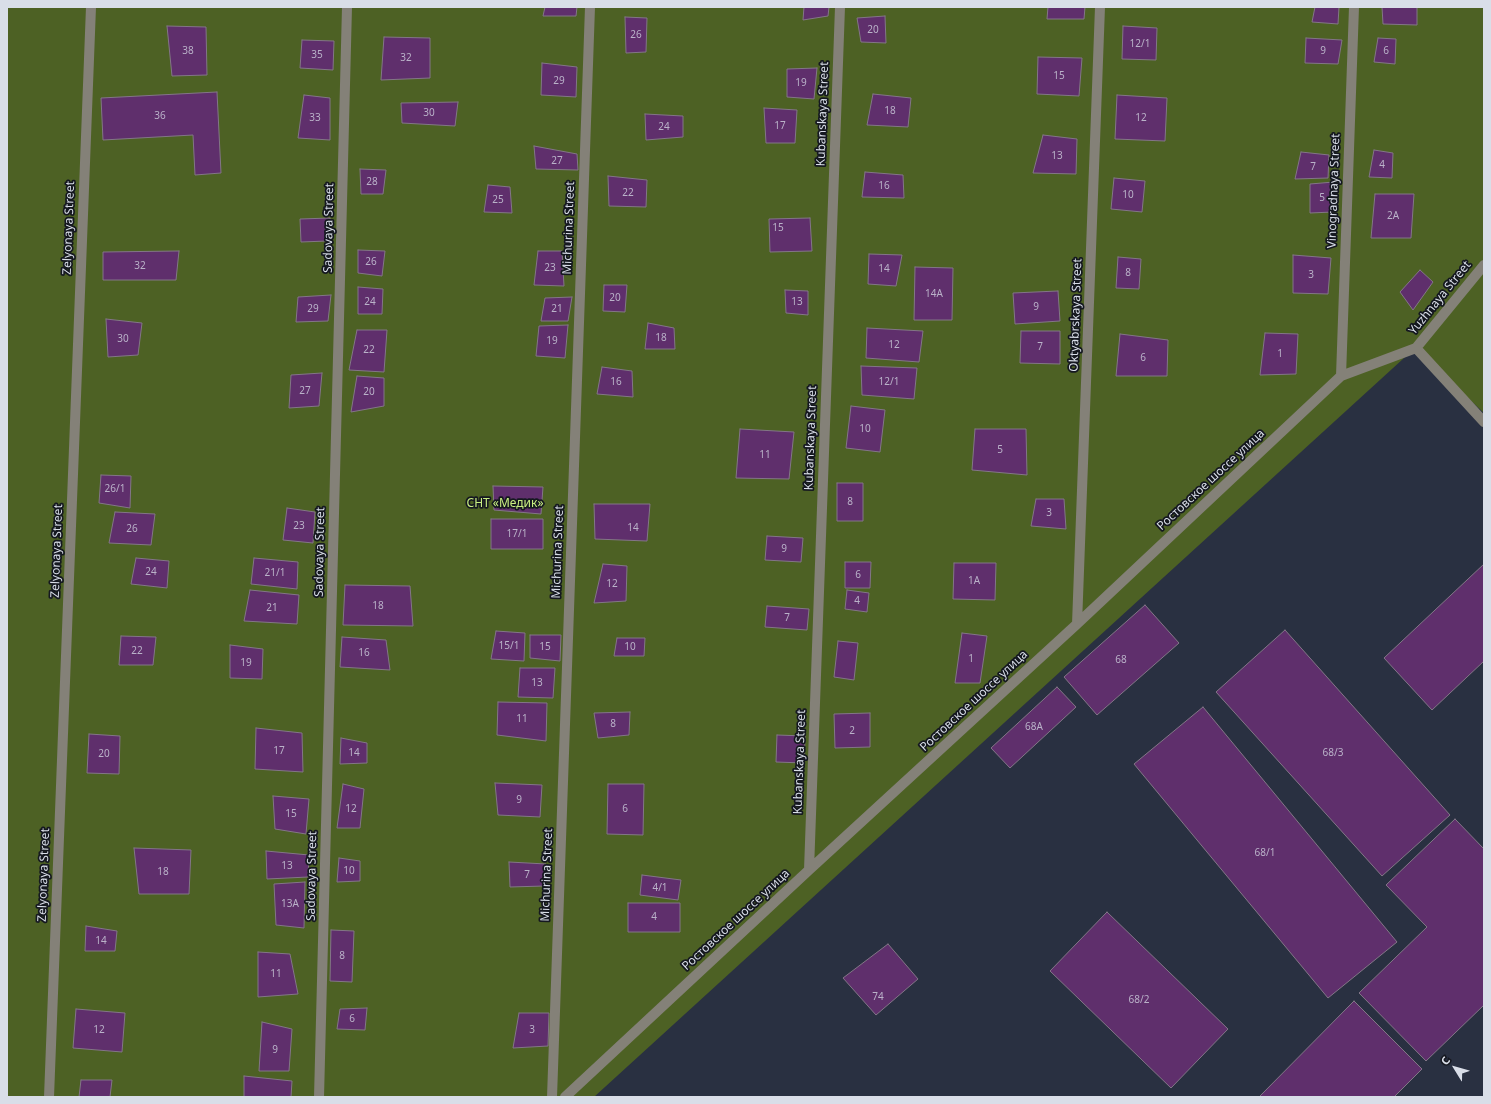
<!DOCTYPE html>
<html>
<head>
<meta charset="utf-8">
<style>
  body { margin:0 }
  #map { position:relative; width:1491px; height:1104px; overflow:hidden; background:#293041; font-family:"Noto Sans",sans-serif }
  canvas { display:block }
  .frame { position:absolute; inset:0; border:8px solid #d9dee8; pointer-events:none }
  .north { position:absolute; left:1435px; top:1048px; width:40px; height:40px; -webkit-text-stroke:3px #151820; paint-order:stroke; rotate:307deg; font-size:11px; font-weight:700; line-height:16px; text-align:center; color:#d9dee8 }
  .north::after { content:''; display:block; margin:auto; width:14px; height:18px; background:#d9dee8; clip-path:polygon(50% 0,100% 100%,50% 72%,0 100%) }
</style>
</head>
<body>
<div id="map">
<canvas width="1491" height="1104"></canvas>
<div class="frame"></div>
<div class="north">С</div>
</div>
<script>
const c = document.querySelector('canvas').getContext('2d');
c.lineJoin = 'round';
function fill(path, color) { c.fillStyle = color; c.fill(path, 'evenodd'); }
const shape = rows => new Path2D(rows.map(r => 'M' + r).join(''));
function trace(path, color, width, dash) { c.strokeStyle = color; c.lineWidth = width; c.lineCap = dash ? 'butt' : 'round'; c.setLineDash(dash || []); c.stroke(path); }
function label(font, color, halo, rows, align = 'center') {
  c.font = font + ' "Noto Sans",sans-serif'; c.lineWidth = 3.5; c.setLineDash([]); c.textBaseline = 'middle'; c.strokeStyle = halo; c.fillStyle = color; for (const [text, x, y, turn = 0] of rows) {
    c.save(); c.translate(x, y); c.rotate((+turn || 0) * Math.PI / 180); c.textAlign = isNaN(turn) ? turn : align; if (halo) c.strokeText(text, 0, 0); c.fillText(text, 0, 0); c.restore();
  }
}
const green = shape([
  [7,7,1484,7,1484,413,1415,348,594,1097,7,1097]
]);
const building = shape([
  [545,7,577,7,576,16,543,16,545,7],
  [804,7,829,7,828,16,803,20,804,7],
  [1048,7,1085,7,1084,19,1047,19,1048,7],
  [1315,7,1339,7,1338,24,1312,22,1315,7],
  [1382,7,1417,7,1417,25,1383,24,1382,7],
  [885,16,886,43,861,42,857,18,885,16],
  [625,17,647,18,646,52,626,53,625,17],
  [167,26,206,27,207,75,172,76,167,26],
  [1123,26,1157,28,1156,60,1122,59,1123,26],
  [384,37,430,38,430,78,381,80,384,37],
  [1306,38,1342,40,1338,64,1305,63,1306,38],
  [1378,38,1396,39,1395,64,1374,62,1378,38],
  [302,40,334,41,333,70,300,68,302,40],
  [1038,57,1082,58,1079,96,1037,94,1038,57],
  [542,63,577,67,576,97,541,95,542,63],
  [817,68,814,99,787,97,787,69,817,68],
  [217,92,221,173,195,175,193,135,103,140,101,98,217,92],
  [873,94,911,98,908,127,867,125,873,94],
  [304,95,330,98,330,140,298,138,304,95],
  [1117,95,1167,98,1165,141,1115,139,1117,95],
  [458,102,455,126,402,123,401,103,458,102],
  [764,108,797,110,795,143,766,143,764,108],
  [645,114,683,116,683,137,646,140,645,114],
  [1043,135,1077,139,1076,174,1033,173,1043,135],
  [534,146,577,154,578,170,536,169,534,146],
  [1374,150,1393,153,1392,178,1369,177,1374,150],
  [1301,152,1329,155,1328,178,1295,179,1301,152],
  [360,169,386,170,383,194,361,194,360,169],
  [865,172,903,175,904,198,862,197,865,172],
  [608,176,647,180,646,207,609,206,608,176],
  [1114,178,1145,181,1142,212,1111,209,1114,178],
  [1334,182,1333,212,1310,213,1310,184,1334,182],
  [488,185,510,187,512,213,484,212,488,185],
  [1375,194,1414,194,1411,238,1371,238,1375,194],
  [330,218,327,241,301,242,300,219,330,218],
  [810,218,812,251,770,252,769,219,810,218],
  [358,250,385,251,382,276,358,273,358,250],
  [179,251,176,280,103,280,103,252,179,251],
  [538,251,562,251,564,286,534,285,538,251],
  [869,254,902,255,896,286,868,284,869,254],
  [1293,255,1331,258,1328,294,1293,293,1293,255],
  [1118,257,1141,259,1139,289,1116,288,1118,257],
  [915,267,953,268,952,320,914,320,915,267],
  [1420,270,1433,282,1413,310,1400,292,1420,270],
  [604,285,627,285,625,312,603,311,604,285],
  [358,287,383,289,382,314,358,314,358,287],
  [785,290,808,291,808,315,786,313,785,290],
  [1058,291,1060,321,1015,324,1013,293,1058,291],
  [331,295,328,321,296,322,298,297,331,295],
  [572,297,568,321,541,321,545,298,572,297],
  [106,319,142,323,138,355,108,357,106,319],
  [648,323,674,328,675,349,645,349,648,323],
  [568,325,565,358,536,356,539,326,568,325],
  [867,328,923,331,919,362,866,358,867,328],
  [357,330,387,330,384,372,349,370,357,330],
  [1021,331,1060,331,1060,364,1020,363,1021,331],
  [1265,333,1298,334,1296,374,1260,375,1265,333],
  [1120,334,1168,340,1167,376,1116,376,1120,334],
  [861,366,917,368,914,399,862,395,861,366],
  [602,367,632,371,633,397,597,394,602,367],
  [322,373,319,406,289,408,291,375,322,373],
  [357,376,384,378,384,406,351,412,357,376],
  [851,406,885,410,880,452,846,448,851,406],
  [740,429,794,432,789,479,736,478,740,429],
  [975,429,1026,429,1027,475,972,470,975,429],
  [101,475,131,476,130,508,99,503,101,475],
  [837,483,863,483,863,521,837,521,837,483],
  [493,486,543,487,541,514,494,510,493,486],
  [1036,499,1064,499,1066,529,1031,526,1036,499],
  [594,504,650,504,647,541,595,539,594,504],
  [287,508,315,512,313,543,283,540,287,508],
  [115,512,155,514,151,545,109,543,115,512],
  [491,519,543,519,543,549,491,549,491,519],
  [767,536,803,538,801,562,765,560,767,536],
  [136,558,169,561,167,588,131,584,136,558],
  [254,558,298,562,297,589,251,584,254,558],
  [845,562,871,562,870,588,845,588,845,562],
  [954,563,996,563,995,600,953,599,954,563],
  [603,564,627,566,626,601,594,603,603,564],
  [1484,564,1484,661,1432,710,1384,658,1484,564],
  [345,585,410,586,413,626,343,625,345,585],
  [250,590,299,595,297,624,244,621,250,590],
  [847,590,869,593,867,612,845,609,847,590],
  [1145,605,1179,643,1097,715,1064,677,1145,605],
  [767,606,809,609,807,630,765,627,767,606],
  [1285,630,1450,815,1382,876,1216,692,1285,630],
  [496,631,525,633,524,661,491,659,496,631],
  [962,633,987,636,980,683,955,683,962,633],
  [530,635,561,635,560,661,530,658,530,635],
  [121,636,156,637,153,665,119,665,121,636],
  [342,637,386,640,390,670,340,667,342,637],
  [617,638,645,638,644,656,614,656,617,638],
  [838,641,858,643,854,680,834,677,838,641],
  [230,645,263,649,262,679,230,678,230,645],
  [520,668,555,668,553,698,518,697,520,668],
  [1057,687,1076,707,1010,768,991,748,1057,687],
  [498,702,547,703,546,741,497,735,498,702],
  [1203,707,1397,942,1328,998,1134,764,1203,707],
  [630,712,629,735,598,738,594,713,630,712],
  [870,713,870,747,835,748,834,714,870,713],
  [256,728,302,733,303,772,255,769,256,728],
  [89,734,120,736,119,774,87,773,89,734],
  [777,735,805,736,804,763,776,762,777,735],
  [341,738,367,743,367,763,340,764,341,738],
  [495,783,542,785,540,817,498,815,495,783],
  [343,784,364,789,360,828,337,828,343,784],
  [608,784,644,784,643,835,607,834,608,784],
  [273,796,309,799,306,834,275,829,273,796],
  [1455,819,1484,849,1484,1005,1426,1061,1359,993,1427,927,1386,885,1455,819],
  [134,848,191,850,189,894,139,894,134,848],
  [266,851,309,855,308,877,267,879,266,851],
  [339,858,360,861,360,881,337,882,339,858],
  [509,862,546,864,544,886,510,887,509,862],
  [642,875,681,880,678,900,640,895,642,875],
  [305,882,304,928,276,925,274,884,305,882],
  [628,903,680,903,680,932,628,932,628,903],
  [1107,912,1228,1029,1171,1088,1050,971,1107,912],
  [86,926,117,931,115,951,85,951,86,926],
  [331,930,354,931,352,982,330,981,331,930],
  [888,944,918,979,876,1015,843,978,888,944],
  [258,952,290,954,298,994,258,997,258,952],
  [1354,1001,1422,1069,1394,1097,1259,1097,1354,1001],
  [367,1008,365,1030,337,1029,340,1009,367,1008],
  [76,1009,125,1013,122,1052,73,1048,76,1009],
  [519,1013,549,1013,548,1046,513,1048,519,1013],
  [262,1022,292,1029,289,1071,259,1071,262,1022],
  [244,1076,292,1081,291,1097,244,1097,244,1076],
  [81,1080,112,1080,110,1097,79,1097,81,1080]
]);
const minor = shape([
  [1416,348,1484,422],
  [1341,376,1354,7],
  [1077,624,1100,7],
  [809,870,840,7],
  [49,1097,91,7],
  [319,1097,347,7],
  [552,1097,590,7],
  [565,1097,809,870,1077,624,1341,376,1416,348,1484,265]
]);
const numberNames = [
  ["20",873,30],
  ["26",636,35],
  ["12/1",1140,44],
  ["38",188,51],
  ["9",1323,51],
  ["6",1386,51],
  ["35",317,55],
  ["32",406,58],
  ["15",1059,76],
  ["29",559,81],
  ["19",801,83],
  ["18",890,111],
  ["30",429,113],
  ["36",160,116],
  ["33",315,118],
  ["12",1141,118],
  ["17",780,126],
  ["24",664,127],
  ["13",1057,156],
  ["27",557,161],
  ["4",1382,165],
  ["7",1313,167],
  ["28",372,182],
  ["16",884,186],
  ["22",628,193],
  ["10",1128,195],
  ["5",1322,198],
  ["25",498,200],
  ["2А",1393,216],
  ["15",778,228],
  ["26",371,262],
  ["32",140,266],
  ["23",550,268],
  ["14",884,269],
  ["8",1128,273],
  ["3",1311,275],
  ["14А",934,294],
  ["20",615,298],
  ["24",370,302],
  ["13",797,302],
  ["9",1036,307],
  ["29",313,309],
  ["21",557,309],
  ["18",661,338],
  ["30",123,339],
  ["19",552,341],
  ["12",894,345],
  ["7",1040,347],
  ["22",369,350],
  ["1",1280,354],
  ["6",1143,358],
  ["16",616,382],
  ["12/1",889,382],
  ["27",305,391],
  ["20",369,392],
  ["10",865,429],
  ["5",1000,450],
  ["11",765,455],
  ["26/1",115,489],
  ["8",850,502],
  ["3",1049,513],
  ["23",299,526],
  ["14",633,528],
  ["26",132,529],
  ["17/1",517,534],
  ["9",784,549],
  ["24",151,572],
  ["21/1",275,573],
  ["6",858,575],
  ["1А",974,581],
  ["12",612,584],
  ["4",857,601],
  ["18",378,606],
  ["21",272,608],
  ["7",787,618],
  ["15/1",509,646],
  ["15",545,647],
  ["10",630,647],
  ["22",137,651],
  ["16",364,653],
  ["1",971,659],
  ["68",1121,660],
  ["19",246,663],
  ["13",537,683],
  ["11",522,719],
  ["8",613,724],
  ["68А",1034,727],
  ["2",852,731],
  ["17",279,751],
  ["14",354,753],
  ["68/3",1333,753],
  ["20",104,754],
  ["9",519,800],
  ["12",351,809],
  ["6",625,809],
  ["15",291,814],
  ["68/1",1265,853],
  ["13",287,866],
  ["10",349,871],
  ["18",163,872],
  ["7",527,875],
  ["4/1",660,888],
  ["13А",290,904],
  ["4",654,917],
  ["14",101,941],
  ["8",342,956],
  ["11",276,974],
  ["74",878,997],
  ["68/2",1139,1000],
  ["6",352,1019],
  ["12",99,1030],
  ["3",532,1030],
  ["9",275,1050]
];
const streetNames = [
  ["Kubanskaya Street",823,114,-88],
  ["Vinogradnaya Street",1334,191,-88],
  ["Zelyonaya Street",69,228,-88],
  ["Sadovaya Street",329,228,-89],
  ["Michurina Street",569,228,-88],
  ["Yuzhnaya Street",1440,298,-51],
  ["Oktyabrskaya Street",1076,315,-88],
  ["Kubanskaya Street",811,438,-88],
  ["Ростовское шоссе улица",1211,480,-43],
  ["Zelyonaya Street",57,551,-88],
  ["Sadovaya Street",320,552,-89],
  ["Michurina Street",558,552,-88],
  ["Ростовское шоссе улица",974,701,-43],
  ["Kubanskaya Street",800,762,-88],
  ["Zelyonaya Street",44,875,-88],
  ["Michurina Street",547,875,-88],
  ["Sadovaya Street",312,876,-89],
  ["Ростовское шоссе улица",736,920,-43]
];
const parkNames = [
  ["СНТ «Медик»",505,504]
];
fill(green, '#4d6124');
fill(building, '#5f2f6c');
trace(building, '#837687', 1);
trace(minor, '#848178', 10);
label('10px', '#bab2c9', null, numberNames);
label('12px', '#d9dee8', '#151820', streetNames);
label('12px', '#c9ef82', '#151820', parkNames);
</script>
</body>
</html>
